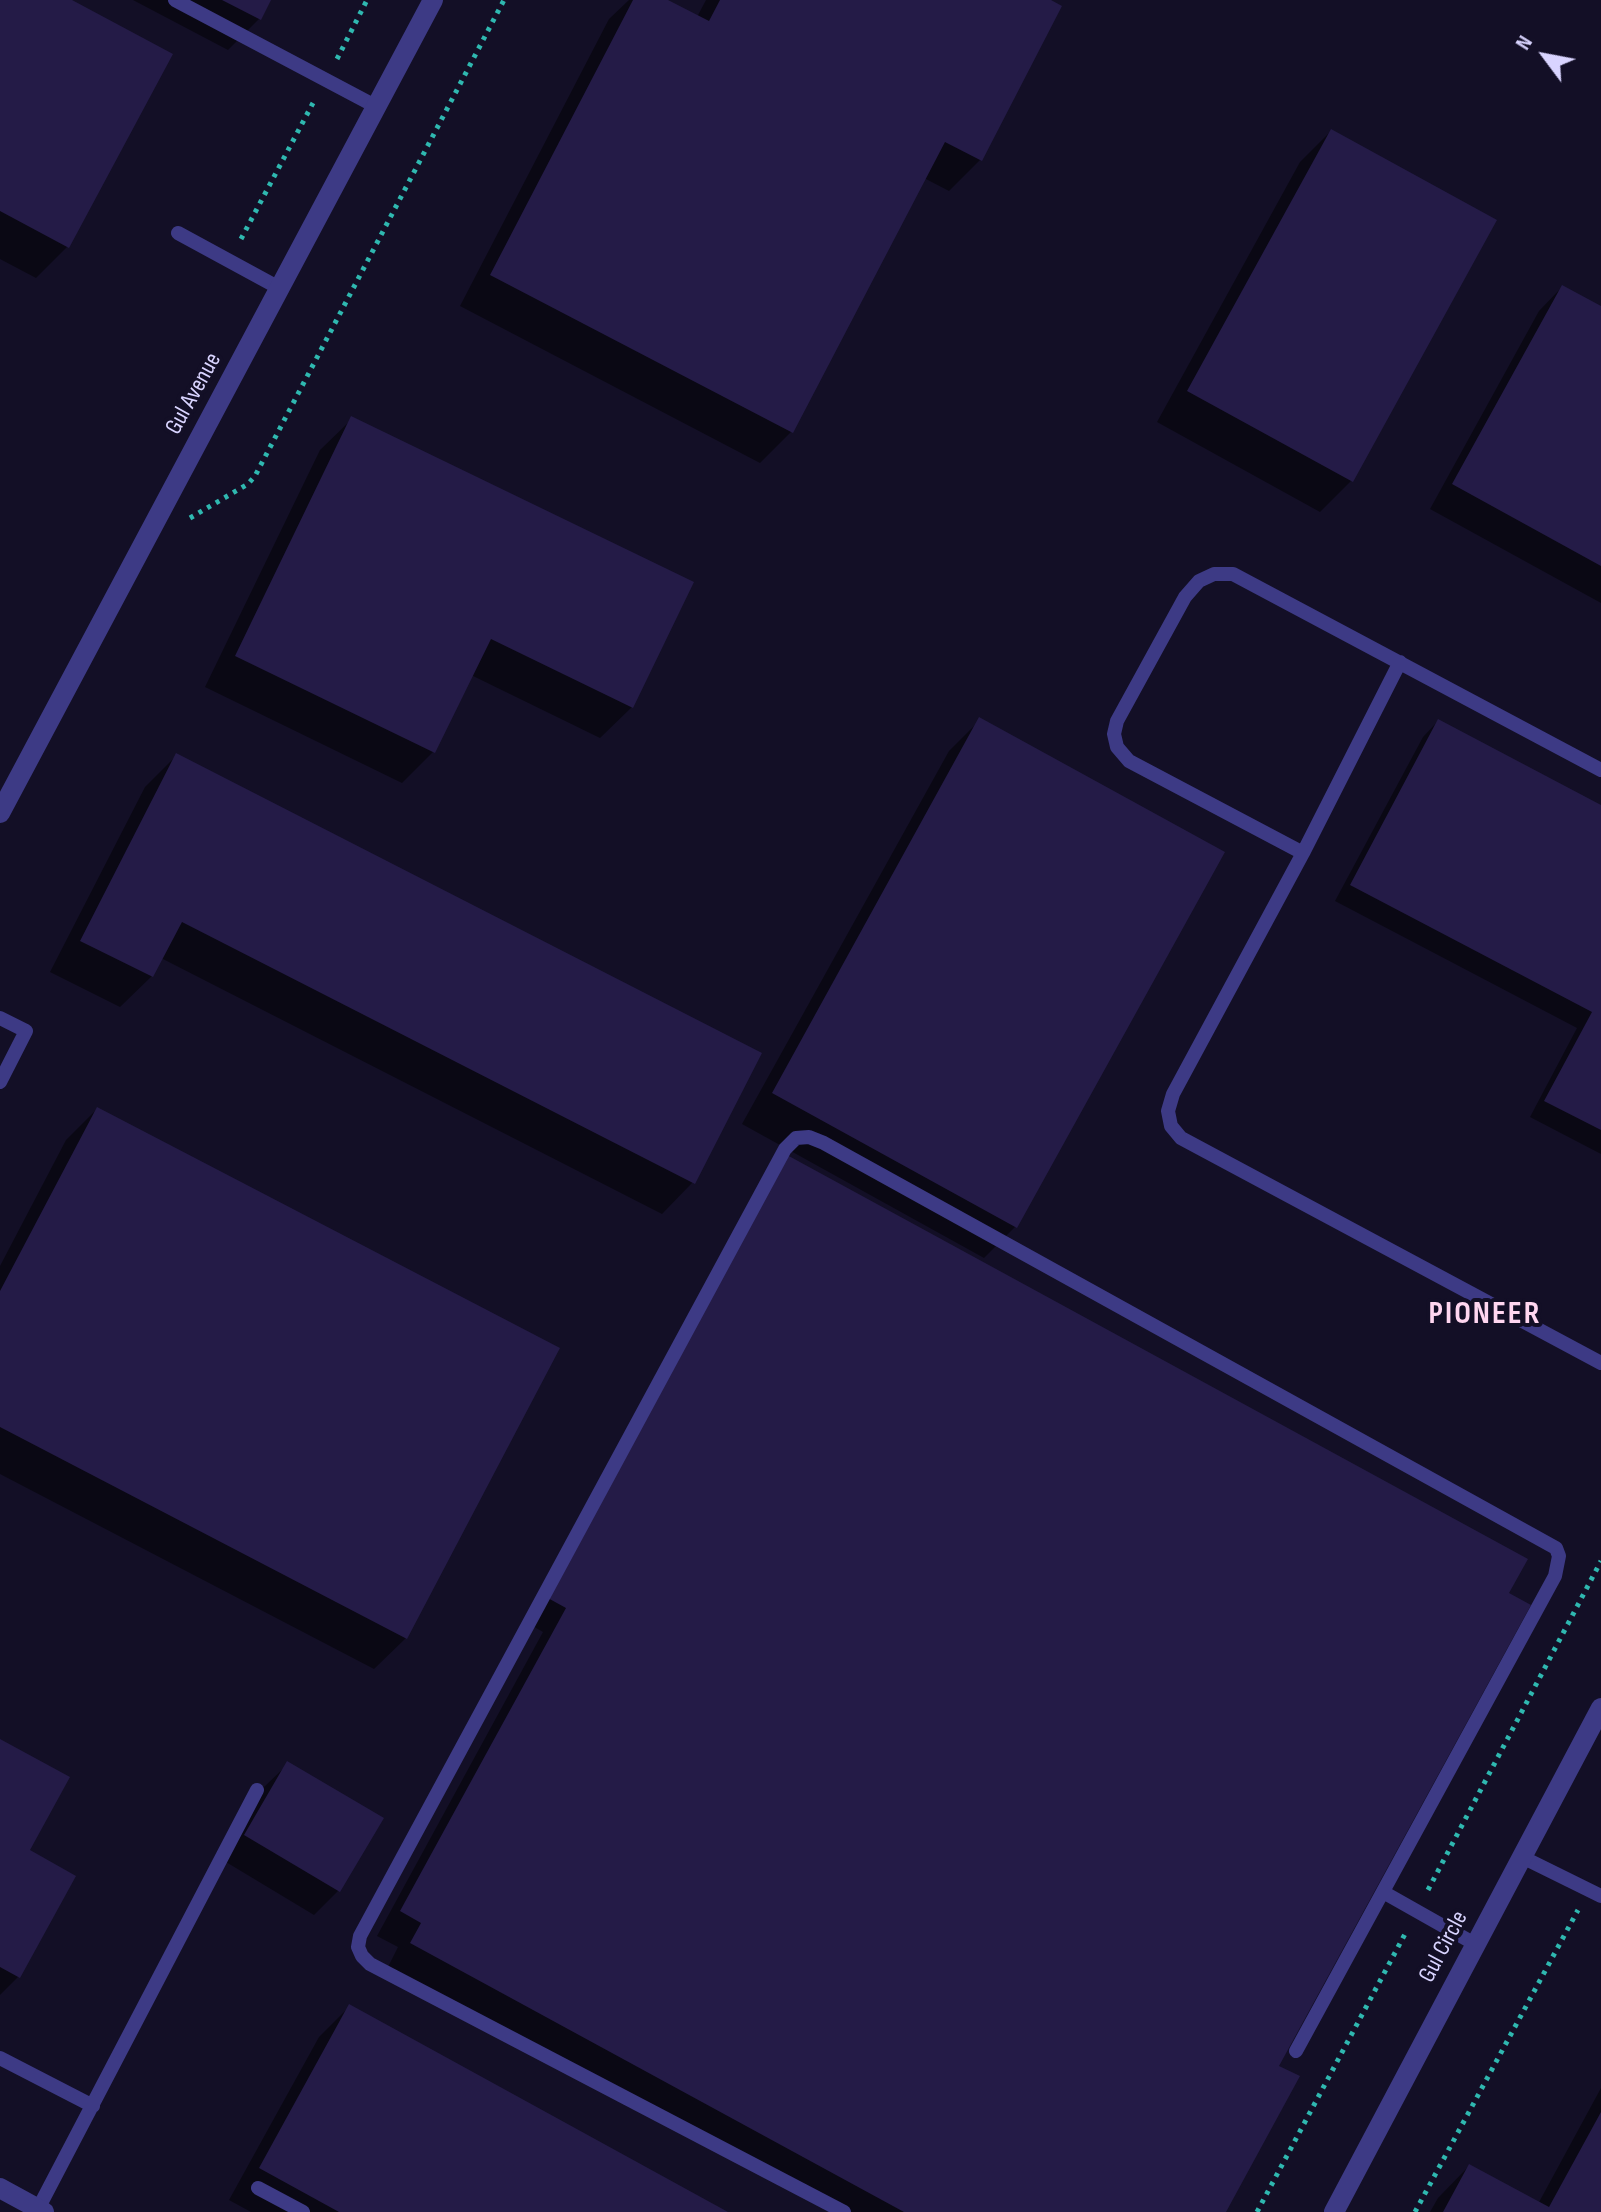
<!DOCTYPE html>
<html>
<head>
<meta charset="utf-8">
<style>
  body { margin:0 }
  #map { position:relative; width:1601px; height:2212px; overflow:hidden; background:#130f26; font-family:"Sofia Sans Condensed",sans-serif }
  canvas { display:block }
  .north { position:absolute; left:1505px; top:16px; width:80px; height:80px; -webkit-text-stroke:6px #130f26; paint-order:stroke; rotate:302deg; font-size:22px; font-weight:700; line-height:32px; text-align:center; color:#d9d4ff }
  .north::after { content:''; display:block; margin:auto; width:28px; height:36px; background:#d9d4ff; clip-path:polygon(50% 0,100% 100%,50% 72%,0 100%) }
</style>
</head>
<body>
<div id="map">
<canvas width="1601" height="2212"></canvas>
<div class="north">N</div>
</div>
<script>
const c = document.querySelector('canvas').getContext('2d');
c.lineJoin = 'round';
function fill(path, color) { c.fillStyle = color; c.fill(path, 'evenodd'); }
const shape = rows => new Path2D(rows.map(r => 'M' + r).join(''));
function trace(path, color, width, dash) { c.strokeStyle = color; c.lineWidth = width; c.lineCap = dash ? 'butt' : 'round'; c.setLineDash(dash || []); c.stroke(path); }
function label(font, color, halo, rows, align = 'center') {
  c.font = font + ' "Sofia Sans Condensed",sans-serif'; c.lineWidth = 8; c.setLineDash([]); c.textBaseline = 'middle'; c.strokeStyle = halo; c.fillStyle = color; for (const [text, x, y, turn = 0] of rows) {
    c.save(); c.translate(x, y); c.rotate((+turn || 0) * Math.PI / 180); c.textAlign = isNaN(turn) ? turn : align; if (halo) c.strokeText(text, 0, 0); c.fillText(text, 0, 0); c.restore();
  }
}
const shadow = shape([
  [0,0,68,0,170,55,67,247,36,278,0,259],
  [133,0,269,0,259,19,228,50],
  [629,0,664,0,697,17,706,0,1046,0,980,160,949,191,924,178,792,431,760,463,460,306,609,19],
  [1331,131,1351,481,1320,512,1157,422,1300,162],
  [1562,287,1601,308,1601,603,1430,509,1539,311],
  [352,419,632,707,600,738,471,675,433,752,402,783,205,687,320,450],
  [980,720,1015,1227,984,1258,742,1124,949,751],
  [1438,721,1601,807,1601,1154,1530,1117,1577,1028,1335,901,1423,737],
  [176,756,693,1182,662,1214,161,958,152,976,120,1007,50,972,145,787],
  [97,1109,406,1638,374,1669,0,1474,0,1266,66,1140],
  [764,1182,1506,1594,1277,2067,1224,2212,837,2212,388,1967,398,1947,377,1936,543,1632,524,1621],
  [0,1741,27,1851,18,1977,0,1995],
  [288,1764,381,1819,338,1891,314,1915,221,1859,264,1787],
  [350,2006,724,2212,251,2212,229,2200,319,2037],
  [1601,2088,1601,2212,1430,2212,1438,2198,1469,2166,1538,2204]
]);
const building = shape([
  [0,0,72,0,173,54,69,248,0,211],
  [222,0,271,0,261,20],
  [633,0,668,0,709,21,720,0,1051,0,1062,6,982,161,945,142,793,433,490,275],
  [1331,129,1497,220,1353,482,1187,391],
  [1562,285,1601,306,1601,566,1452,484],
  [351,416,694,582,633,708,491,639,435,753,235,656],
  [979,717,1225,852,1017,1228,772,1093],
  [1438,719,1601,805,1601,1130,1544,1101,1592,1012,1350,885],
  [176,753,762,1053,695,1184,182,922,153,977,80,941],
  [97,1107,560,1348,407,1639,0,1427,0,1291],
  [787,1155,1528,1559,1509,1593,1531,1605,1279,2066,1300,2076,1226,2212,904,2212,410,1943,421,1923,400,1911,566,1608,546,1597],
  [0,1739,70,1777,30,1850,76,1876,20,1978,0,1967],
  [287,1761,384,1818,340,1892,244,1835],
  [349,2004,728,2212,339,2212,259,2168],
  [1601,2112,1601,2212,1443,2212,1469,2164,1549,2207]
]);
const path = shape([
  [337,59,367,0],
  [241,239,313,103],
  [190,518,248,484,255,476,504,0],
  [1428,1890,1601,1561],
  [1257,2212,1405,1934],
  [1415,2212,1578,1910]
]);
const service = shape([
  [175,0,377,107],
  [178,233,281,289],
  [1400,662,1303,853,1173,1094,1168,1111,1171,1126,1181,1138,1601,1363],
  [1303,853,1129,761,1117,747,1114,734,1117,721,1185,597,1199,581,1214,574,1233,574,1601,770],
  [0,1018,26,1031,0,1082],
  [1522,1857,1601,1896],
  [1383,1892,1475,1944],
  [0,2058,93,2106],
  [258,2188,303,2212],
  [38,2209,257,1790],
  [844,2212,370,1964,362,1956,358,1947,360,1936,785,1149,796,1138,809,1137,824,1143,1556,1548,1559,1556,1555,1576,1296,2051]
]);
const minor = shape([
  [0,813,433,0],
  [0,2188,44,2212],
  [1334,2212,1601,1708]
]);
const streetNames = [
  ["Gul Avenue",194,394,-61],
  ["Gul Circle",1444,1947,-62]
];
const districtNames = [
  ["PIONEER",1485,1315]
];
fill(shadow, '#0007');
fill(building, '#241b47');
trace(path, '#2fb8b0', 5, [4, 6]);
trace(service, '#3d3a85', 14);
trace(minor, '#3d3a85', 20);
label('24px', '#d9d4ff', '#130f26', streetNames);
c.letterSpacing = '2px';
label('bold 32px', '#ffd6f0', '#130f26', districtNames);
c.letterSpacing = '0px';
</script>
</body>
</html>
